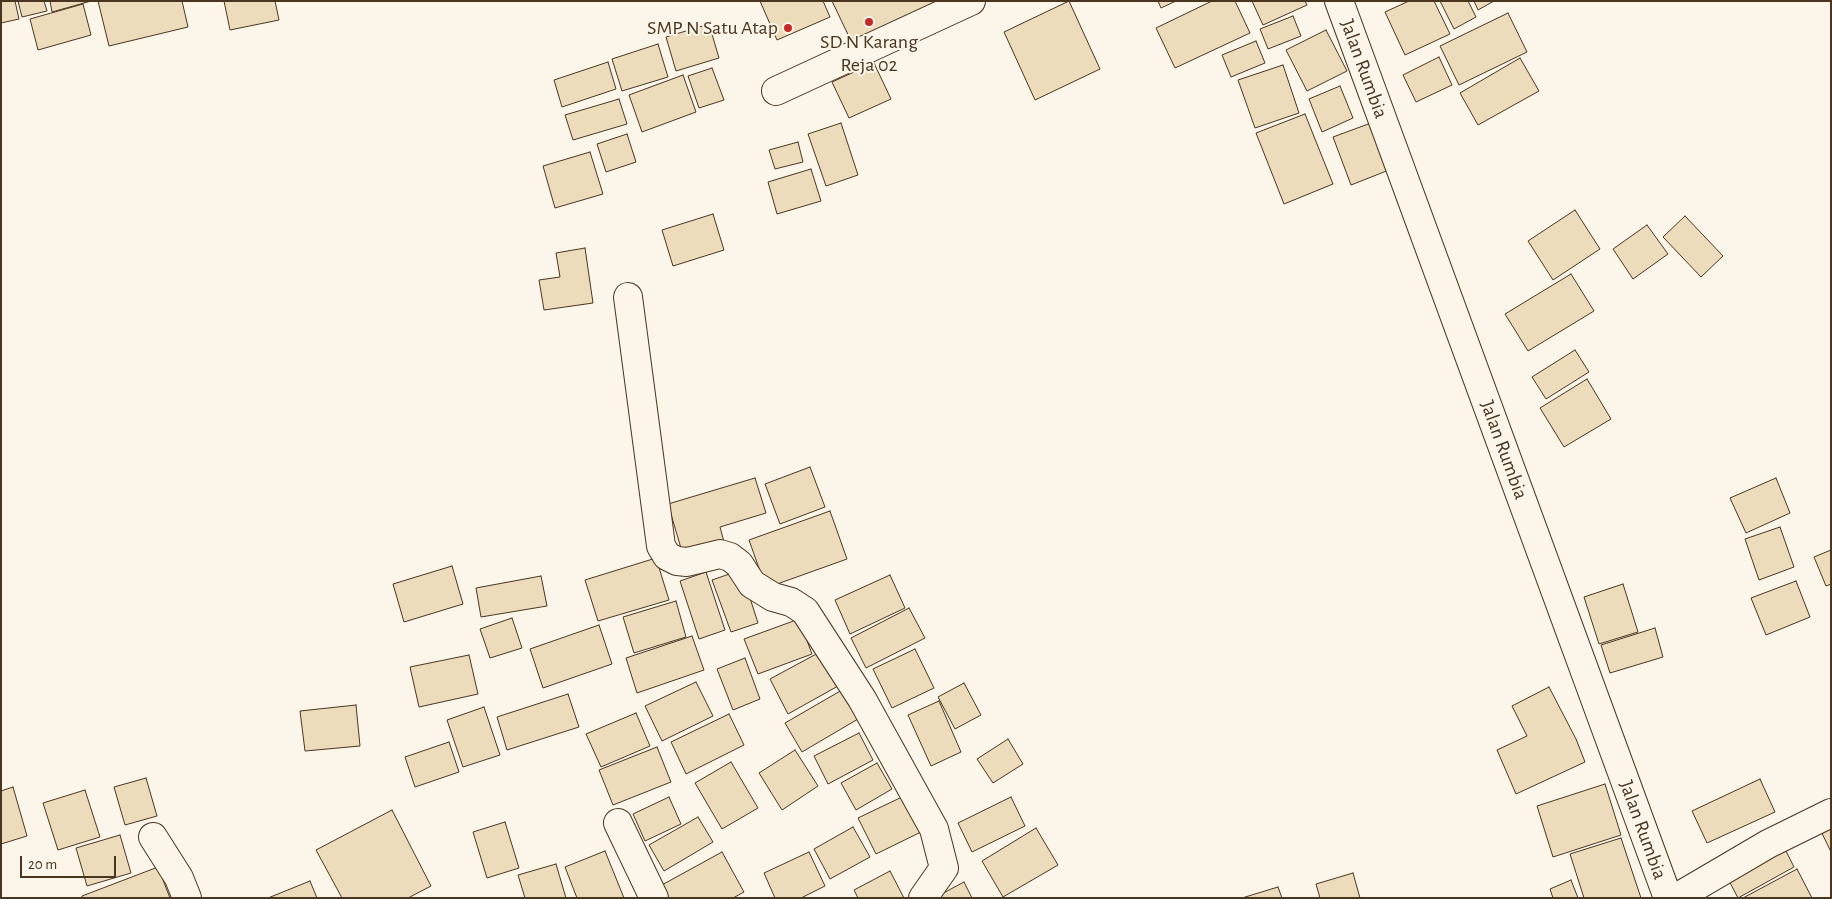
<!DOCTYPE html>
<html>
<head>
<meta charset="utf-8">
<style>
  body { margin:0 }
  #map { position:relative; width:1832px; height:899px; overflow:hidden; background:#fbf6e9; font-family:"Alegreya Sans",sans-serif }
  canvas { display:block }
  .frame { position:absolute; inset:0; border:2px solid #4a3520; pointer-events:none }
  .scale { position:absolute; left:20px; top:856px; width:96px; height:22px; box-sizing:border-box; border:2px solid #4a3520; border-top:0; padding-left:6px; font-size:15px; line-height:18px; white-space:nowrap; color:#4a3520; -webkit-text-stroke:4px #fbf6e9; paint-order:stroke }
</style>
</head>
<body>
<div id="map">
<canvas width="1832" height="899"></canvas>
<div class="frame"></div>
<div class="scale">20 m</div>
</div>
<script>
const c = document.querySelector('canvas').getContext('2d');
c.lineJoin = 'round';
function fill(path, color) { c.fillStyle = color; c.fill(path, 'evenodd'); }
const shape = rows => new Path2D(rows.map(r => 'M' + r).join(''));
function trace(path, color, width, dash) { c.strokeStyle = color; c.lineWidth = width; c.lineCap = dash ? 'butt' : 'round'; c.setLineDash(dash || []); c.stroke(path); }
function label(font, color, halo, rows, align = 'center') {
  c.font = font + ' "Alegreya Sans",sans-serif'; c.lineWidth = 4; c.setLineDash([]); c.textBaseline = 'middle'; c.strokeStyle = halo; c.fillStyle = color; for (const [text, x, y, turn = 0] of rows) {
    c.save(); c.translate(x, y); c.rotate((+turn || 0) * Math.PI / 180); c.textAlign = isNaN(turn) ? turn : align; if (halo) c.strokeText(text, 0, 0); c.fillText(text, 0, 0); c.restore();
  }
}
const building = shape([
  [1,1,15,1,19,19,1,23,1,1],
  [18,1,44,1,47,11,22,17,18,1],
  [50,1,91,1,52,12,50,1],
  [98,1,182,1,188,27,109,46,98,1],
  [224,1,275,1,279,20,230,30,224,1],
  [760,1,823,1,830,17,777,40,760,1],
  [832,1,941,1,852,43,832,1],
  [1069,1,1100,69,1035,100,1004,32,1069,1],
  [1158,1,1176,1,1161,8,1158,1],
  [1212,1,1235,1,1250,33,1175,68,1156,28,1212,1],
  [1252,1,1305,1,1307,5,1263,25,1252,1],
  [1409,1,1434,1,1450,34,1405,55,1385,12,1409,1],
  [1440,1,1468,1,1476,17,1454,29,1440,1],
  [1474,1,1494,1,1478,10,1474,1],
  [83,4,91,35,38,50,30,19,83,4],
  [1508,13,1527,52,1459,85,1440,46,1508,13],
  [1293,16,1301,36,1268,49,1260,29,1293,16],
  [709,24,719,58,676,71,666,37,709,24],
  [1326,30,1347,71,1307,91,1286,50,1326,30],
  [1256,41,1265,63,1231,77,1222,55,1256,41],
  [658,44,668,77,622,91,612,59,658,44],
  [1439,57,1452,85,1416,102,1403,75,1439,57],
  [1520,58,1539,91,1478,125,1460,93,1520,58],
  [608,62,616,89,562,107,554,80,608,62],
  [874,63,891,99,849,118,832,82,874,63],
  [1283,65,1299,113,1255,128,1238,80,1283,65],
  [712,68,724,100,699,108,688,76,712,68],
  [683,75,696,112,642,132,629,95,683,75],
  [1340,86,1353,118,1322,132,1309,99,1340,86],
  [619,99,627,124,573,140,565,115,619,99],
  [1305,114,1333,184,1284,204,1256,133,1305,114],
  [841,123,858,175,826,186,808,134,841,123],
  [1371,123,1389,170,1351,185,1333,137,1371,123],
  [627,134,636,162,606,172,597,144,627,134],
  [798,142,803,162,775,169,769,150,798,142],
  [590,152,603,194,555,208,543,166,590,152],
  [811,169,821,201,777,214,768,182,811,169],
  [1575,210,1600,249,1553,280,1528,241,1575,210],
  [713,214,724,250,673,266,662,230,713,214],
  [1685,216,1723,256,1701,277,1663,237,1685,216],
  [1647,225,1668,254,1633,279,1613,249,1647,225],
  [585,248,593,303,544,310,539,280,560,277,556,253,585,248],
  [1571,274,1594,311,1528,351,1505,314,1571,274],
  [1575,350,1589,372,1546,399,1532,377,1575,350],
  [1587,379,1611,419,1564,447,1540,408,1587,379],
  [810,467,825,507,780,524,765,484,810,467],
  [755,478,766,513,720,527,724,542,683,555,668,504,755,478],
  [1776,478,1790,513,1746,533,1730,498,1776,478],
  [830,511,847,559,766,588,749,540,830,511],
  [1780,527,1794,567,1759,580,1745,539,1780,527],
  [1831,550,1831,584,1826,586,1814,557,1831,550],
  [656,558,669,600,598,621,585,580,656,558],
  [452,566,463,604,404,622,393,584,452,566],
  [741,570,758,623,731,632,712,580,741,570],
  [706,572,725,630,699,639,680,581,706,572],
  [890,575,905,608,850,634,835,600,890,575],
  [541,576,547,606,481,617,476,588,541,576],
  [1796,581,1810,617,1766,635,1751,598,1796,581],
  [1623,584,1638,632,1599,644,1584,597,1623,584],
  [676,601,686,637,634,653,623,617,676,601],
  [909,608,925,638,866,668,851,638,909,608],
  [512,618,522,648,490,658,480,629,512,618],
  [799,619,812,654,758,674,744,639,799,619],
  [599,625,612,664,543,688,530,649,599,625],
  [1655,628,1663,657,1610,673,1601,645,1655,628],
  [692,636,704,670,637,693,626,658,692,636],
  [915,649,934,688,892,708,873,669,915,649],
  [820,652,838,686,788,714,770,679,820,652],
  [469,655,478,694,419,707,410,667,469,655],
  [745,658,760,699,733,710,717,669,745,658],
  [696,682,713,716,662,741,645,706,696,682],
  [964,683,981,715,955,729,938,697,964,683],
  [1549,687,1576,739,1585,762,1516,794,1497,750,1527,736,1512,706,1549,687],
  [842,690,858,719,802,752,785,723,842,690],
  [568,694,579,727,507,750,497,717,568,694],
  [939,701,961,752,931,766,908,715,939,701],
  [356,705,360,746,305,751,300,711,356,705],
  [484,707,500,755,463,767,447,720,484,707],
  [636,713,650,746,601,767,586,734,636,713],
  [729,714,744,745,686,774,671,742,729,714],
  [859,733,873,760,828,784,814,756,859,733],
  [1008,739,1023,764,993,783,977,759,1008,739],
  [449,742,459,772,415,787,405,757,449,742],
  [657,747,671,782,613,805,599,770,657,747],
  [795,750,818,786,782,810,759,773,795,750],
  [731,762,758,808,722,829,695,783,731,762],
  [877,763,892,789,856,810,841,783,877,763],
  [146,778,157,816,125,825,114,787,146,778],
  [1760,779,1775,812,1707,843,1692,811,1760,779],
  [1605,784,1621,835,1553,857,1537,806,1605,784],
  [13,787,27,836,1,844,1,791,13,787],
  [85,790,100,837,58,850,43,803,85,790],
  [904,796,921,832,876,854,858,818,904,796],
  [669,797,681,824,645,841,633,814,669,797],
  [1011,797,1025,826,972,852,958,823,1011,797],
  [392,810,431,886,408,898,342,898,316,850,392,810],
  [698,817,713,842,664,871,649,845,698,817],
  [1831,819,1831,852,1818,825,1831,819],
  [505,822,519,868,487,878,473,832,505,822],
  [853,827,870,857,830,879,814,849,853,827],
  [1036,828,1058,865,1003,897,982,861,1036,828],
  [120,835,131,873,87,886,76,848,120,835],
  [1621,838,1641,898,1584,898,1570,854,1621,838],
  [1782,843,1794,867,1738,898,1726,875,1782,843],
  [605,851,624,898,577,898,565,867,605,851],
  [722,852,744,892,733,898,666,898,660,886,722,852],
  [809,852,825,886,801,898,775,898,764,873,809,852],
  [556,864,566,898,525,898,518,875,556,864],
  [158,867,170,898,82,898,82,896,158,867],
  [1797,869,1812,898,1743,898,1797,869],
  [890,871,904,898,858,898,854,890,890,871],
  [1353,873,1360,898,1320,898,1316,884,1353,873],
  [1571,880,1578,898,1553,898,1550,889,1571,880],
  [310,881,317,898,268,898,310,881],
  [964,882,972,898,934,898,964,882],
  [1278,887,1282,898,1242,898,1278,887]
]);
const minor = shape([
  [1339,1,1668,898],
  [776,91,971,1],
  [628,297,661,546,667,556,677,561,687,562,720,554,730,557,739,564,752,584,773,597,791,602,805,611,862,699,934,829,944,868,923,898],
  [618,823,654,898],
  [153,837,179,878,187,898],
  [1676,898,1768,844,1831,813]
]);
const markers = [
  [869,22,5,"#c62828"],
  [788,28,5,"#c62828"]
];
const poiNames = [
  ["SMP N Satu Atap",778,28],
  ["SD N Karang",869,42,"center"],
  ["Reja 02",869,65,"center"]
];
const streetNames = [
  ["Jalan Rumbia",1364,69,70],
  ["Jalan Rumbia",1504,450,70],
  ["Jalan Rumbia",1643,830,70]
];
fill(building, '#ecdcbc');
trace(building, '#4a3520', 1);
trace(minor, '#4a3520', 30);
trace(minor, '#fbf6e9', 28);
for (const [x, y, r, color] of markers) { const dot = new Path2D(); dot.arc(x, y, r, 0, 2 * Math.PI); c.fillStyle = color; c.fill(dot); trace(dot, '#fbf6e9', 2); }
label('20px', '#4a3520', '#fbf6e9', poiNames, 'right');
label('20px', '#4a3520', '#fbf6e9', streetNames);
</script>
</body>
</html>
